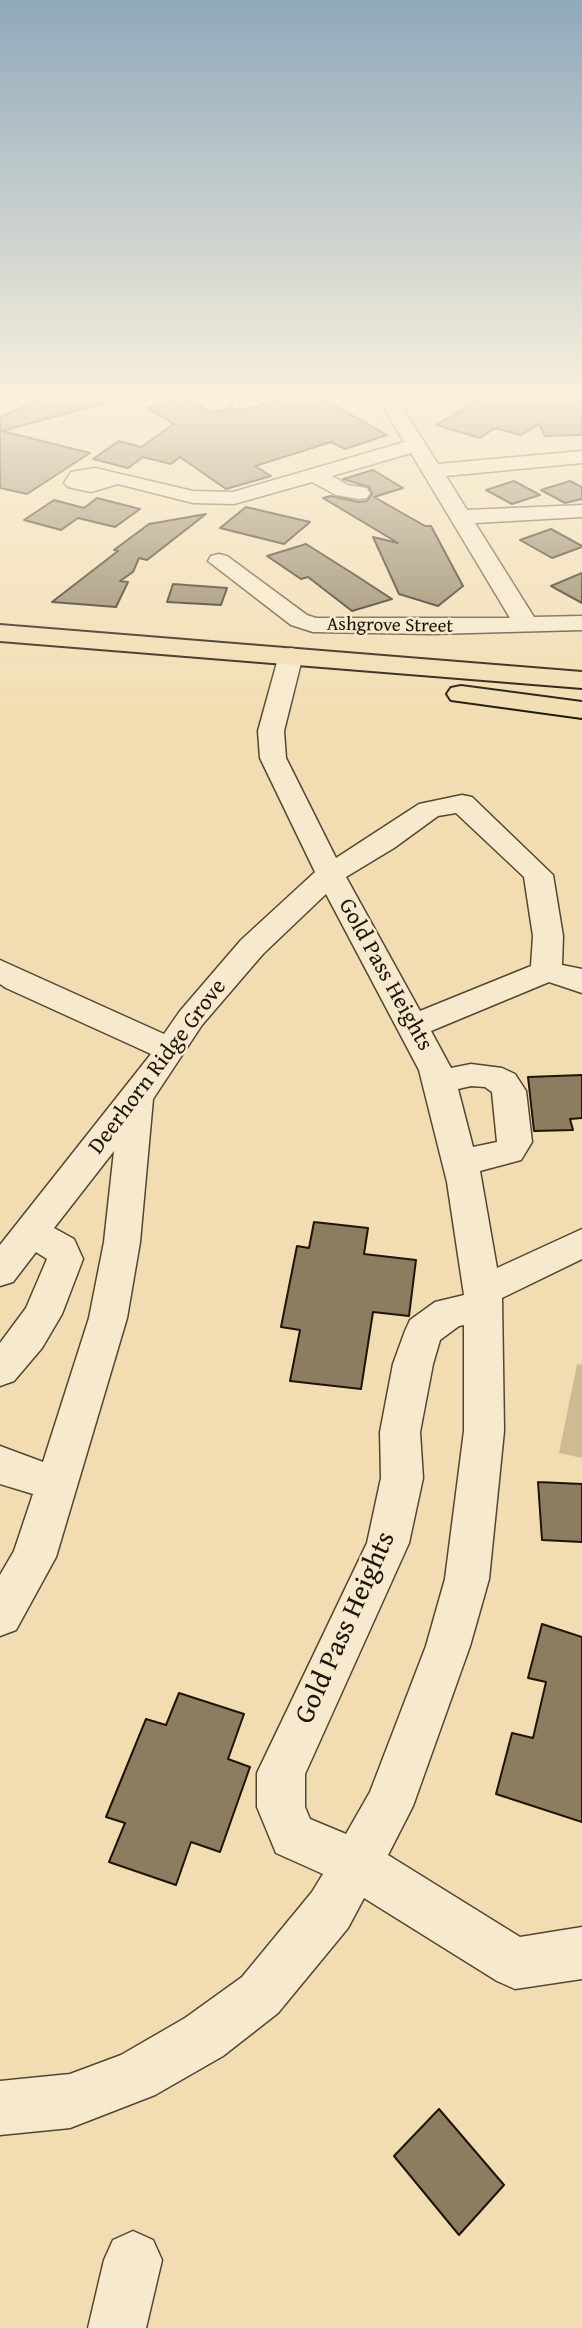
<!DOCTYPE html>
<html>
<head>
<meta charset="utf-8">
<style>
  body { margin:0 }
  canvas { display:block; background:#f2ddb2 }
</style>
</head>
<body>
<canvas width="582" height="2328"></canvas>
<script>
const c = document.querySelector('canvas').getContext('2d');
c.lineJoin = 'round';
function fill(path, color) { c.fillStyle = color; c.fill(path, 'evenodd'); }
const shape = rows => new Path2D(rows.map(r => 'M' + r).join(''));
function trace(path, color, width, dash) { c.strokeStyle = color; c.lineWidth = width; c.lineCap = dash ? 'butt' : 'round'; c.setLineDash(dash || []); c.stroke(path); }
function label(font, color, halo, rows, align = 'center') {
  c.font = font + ' "Gentium Book Plus",serif'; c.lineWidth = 5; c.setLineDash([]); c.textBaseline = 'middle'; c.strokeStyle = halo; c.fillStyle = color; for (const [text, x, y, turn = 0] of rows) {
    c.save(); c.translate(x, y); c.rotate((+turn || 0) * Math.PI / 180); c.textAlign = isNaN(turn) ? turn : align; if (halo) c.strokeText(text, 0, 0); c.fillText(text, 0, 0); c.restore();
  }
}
const green = shape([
  [577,1364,582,1365,582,1458,559,1453]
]);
const building = shape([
  [44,396,104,396,105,403,2,431,90,453,27,494,0,488,0,417,44,396],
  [292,396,318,396,387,435,345,449,331,442,255,466,271,476,226,489,180,457,171,464,143,457,128,468,93,459,119,441,141,447,174,424,147,408,185,397,212,413,232,407,238,411,292,396],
  [484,396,582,396,582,435,545,436,539,424,521,435,495,428,480,438,436,425,484,396],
  [373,470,403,488,374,497,425,526,431,526,463,586,438,606,399,594,373,537,398,543,323,498,331,496,359,502,367,501,372,494,369,487,343,479,373,470],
  [514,481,540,495,512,504,486,490,514,481],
  [570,481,582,487,582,499,565,503,541,490,570,481],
  [97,498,140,509,115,527,78,518,61,530,24,520,54,500,84,508,97,498],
  [246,507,310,522,284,544,220,528,246,507],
  [206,514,147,560,139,558,133,572,120,581,128,582,116,607,52,602,118,551,114,550,149,524,206,514],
  [551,529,582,546,582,547,552,558,520,540,551,529],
  [306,544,352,573,392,599,352,611,308,577,301,579,267,556,306,544],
  [582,573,582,603,551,586,582,573],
  [173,584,227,588,221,605,167,602,173,584],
  [582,1075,582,1118,570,1119,573,1130,534,1131,528,1077,582,1075],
  [314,1222,368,1228,364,1254,416,1260,409,1316,373,1312,361,1389,290,1381,300,1330,281,1327,297,1246,309,1248,314,1222],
  [538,1482,582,1484,582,1542,542,1540,538,1482],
  [542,1624,582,1637,582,1822,496,1794,512,1733,533,1738,546,1682,528,1678,542,1624],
  [179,1693,244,1714,228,1759,250,1767,220,1852,191,1842,176,1885,109,1862,125,1823,106,1817,146,1719,166,1725,179,1693],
  [439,2109,504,2185,459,2235,394,2156,439,2109]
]);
const minor = shape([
  [377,396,395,396,438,464,582,451,582,463,446,476,467,510,582,505,582,517,475,523,534,617,582,616,582,630,433,634,313,632,291,625,208,561,211,556,219,554,227,556,307,615,316,618,510,618,411,453,332,476,348,485,367,488,370,493,367,498,359,499,336,495,312,482,234,504,193,503,118,484,91,492,68,487,64,483,71,472,95,468,193,491,233,492,404,442,377,396],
  [291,648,300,650,303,655,284,731,286,758,336,858,419,804,462,795,472,797,553,875,563,936,562,965,582,969,582,993,549,982,431,1031,451,1068,471,1064,502,1068,515,1074,526,1091,532,1142,521,1160,480,1171,497,1268,582,1229,582,1259,502,1298,504,1431,489,1579,470,1646,413,1806,388,1855,520,1937,582,1927,582,1979,515,1989,497,1981,364,1898,348,1928,278,2013,223,2056,155,2095,70,2128,0,2135,0,2081,70,2074,121,2055,185,2018,242,1977,312,1892,323,1874,276,1853,257,1807,257,1773,367,1543,381,1478,380,1432,393,1364,405,1331,410,1320,435,1302,464,1295,447,1182,419,1070,326,894,263,954,202,1025,153,1099,140,1242,127,1318,56,1557,16,1630,0,1636,0,1575,14,1551,33,1494,0,1484,0,1446,43,1462,89,1318,104,1242,114,1151,54,1228,74,1239,83,1259,62,1314,42,1348,14,1381,0,1386,0,1343,26,1308,47,1259,36,1252,13,1282,0,1286,0,1245,151,1054,6,988,0,984,0,960,164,1034,180,1011,241,940,315,872,260,758,258,731,279,655,282,650,291,648],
  [456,813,524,877,533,936,531,966,420,1011,346,877,394,848,438,816,456,813],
  [471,1086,485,1087,492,1092,497,1142,473,1147,458,1089,471,1086],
  [464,1325,464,1431,445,1579,426,1646,370,1792,346,1834,310,1819,305,1807,305,1774,409,1543,423,1478,420,1432,433,1364,440,1340,459,1326,464,1325],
  [133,2231,153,2240,162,2260,146,2328,88,2328,104,2260,113,2240,133,2231]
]);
const highway = shape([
  [0,625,582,672,582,688,0,641,0,625],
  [461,686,582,702,582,718,451,700,447,694,451,688,461,686]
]);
const farStreetnames = [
  ["Ashgrove Street",390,626,1]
];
const streetNames = [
  ["Gold Pass Heights",385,975,61],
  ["Deerhorn Ridge Grove",158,1067,-53]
];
const nearStreetnames = [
  ["Gold Pass Heights",346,1628,-66]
];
fill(green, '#cebb95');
fill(building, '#8c7d60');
trace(building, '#1e1408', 2);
trace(minor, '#534632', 3);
trace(highway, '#1e1408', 4);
fill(minor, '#f7e9cd');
fill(highway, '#f2ddb2');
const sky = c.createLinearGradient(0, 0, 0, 722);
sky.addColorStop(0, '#8fa9bb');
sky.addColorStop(0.55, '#f9f0dc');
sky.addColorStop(1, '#f9f0dc00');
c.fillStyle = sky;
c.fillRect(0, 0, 582, 722);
label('19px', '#1e1408', '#f7e9cd', farStreetnames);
label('23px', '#1e1408', '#f7e9cd', streetNames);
label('28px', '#1e1408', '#f7e9cd', nearStreetnames);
</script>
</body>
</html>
